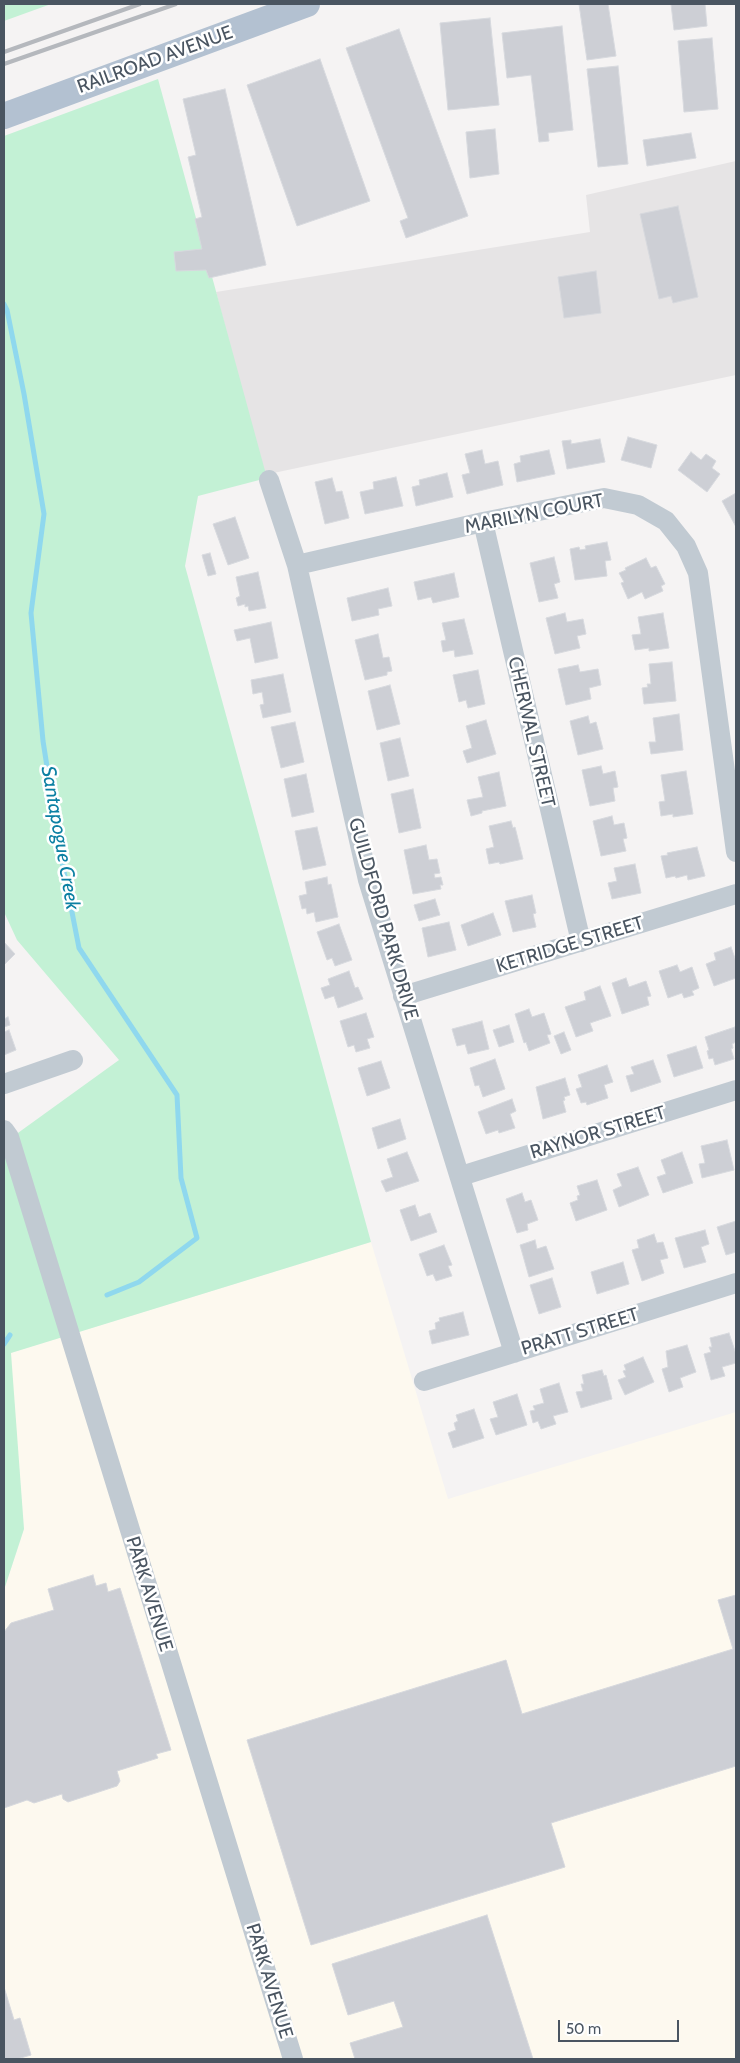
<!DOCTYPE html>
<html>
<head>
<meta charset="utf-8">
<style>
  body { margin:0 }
  #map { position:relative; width:740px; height:2063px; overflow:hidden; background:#f5f3f3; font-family:Cabin,sans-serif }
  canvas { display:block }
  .frame { position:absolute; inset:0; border:5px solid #4a5561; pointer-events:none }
  .scale { position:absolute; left:558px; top:2020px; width:121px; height:22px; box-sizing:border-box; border:2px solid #4a5561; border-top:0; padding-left:6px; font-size:15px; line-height:18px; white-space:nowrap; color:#4a5561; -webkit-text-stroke:4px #fff; paint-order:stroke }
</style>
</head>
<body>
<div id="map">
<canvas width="740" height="2063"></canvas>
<div class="frame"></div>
<div class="scale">50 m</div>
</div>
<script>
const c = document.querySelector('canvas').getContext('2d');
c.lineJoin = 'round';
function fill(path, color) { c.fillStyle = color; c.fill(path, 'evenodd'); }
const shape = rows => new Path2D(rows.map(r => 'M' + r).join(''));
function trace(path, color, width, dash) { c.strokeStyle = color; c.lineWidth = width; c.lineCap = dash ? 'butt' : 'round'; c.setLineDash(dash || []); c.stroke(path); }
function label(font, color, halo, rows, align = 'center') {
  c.font = font + ' Cabin,sans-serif'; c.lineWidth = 5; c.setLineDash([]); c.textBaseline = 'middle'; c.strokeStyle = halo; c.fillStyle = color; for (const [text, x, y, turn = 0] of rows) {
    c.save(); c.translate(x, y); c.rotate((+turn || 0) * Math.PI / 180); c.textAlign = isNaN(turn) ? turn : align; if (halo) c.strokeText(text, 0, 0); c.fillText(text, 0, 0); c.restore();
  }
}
const commercial = shape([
  [371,1242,448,1499,736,1412,736,2059,4,2059,4,1590,24,1529,10,1353]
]);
const education = shape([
  [736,161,736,375,264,475,216,292,590,232,586,195]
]);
const green = shape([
  [4,4,51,4,4,21],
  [158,79,267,478,198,496,185,566,371,1242,11,1353,24,1529,4,1590,4,1143,119,1060,17,940,4,912,4,136]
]);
const stream = shape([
  [4,304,7,310,24,394,44,514,31,613,43,741,61,856,79,948,177,1095,181,1178,197,1238,139,1282,107,1295],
  [4,1344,10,1335]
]);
const building = shape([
  [579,4,608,4,616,56,587,60,579,4],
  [671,4,705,4,707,26,674,30,671,4],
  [490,18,499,105,448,110,440,23,490,18],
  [562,26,573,130,548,133,549,141,539,142,531,75,507,78,502,33,562,26],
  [399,29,468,216,406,238,400,221,408,218,346,48,399,29],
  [712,38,718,109,684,112,678,41,712,38],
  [320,59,370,201,297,226,247,85,320,59],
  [618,66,628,164,598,167,587,69,618,66],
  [225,89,266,265,209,278,206,270,176,271,174,252,202,249,195,219,202,217,188,157,196,155,183,99,225,89],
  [495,129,499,174,470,178,466,132,495,129],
  [691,133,696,158,647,166,643,140,691,133],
  [678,206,698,297,673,303,671,296,659,299,640,214,678,206],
  [596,271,601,313,564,318,558,277,596,271],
  [628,437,657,445,651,468,621,460,628,437],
  [600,439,605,462,567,469,562,441,571,440,571,444,600,439],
  [482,450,485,464,498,461,503,485,467,494,462,475,470,473,465,454,482,450],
  [549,450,555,474,517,482,514,464,521,462,520,456,549,450],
  [691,452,701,460,706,454,716,461,712,468,720,474,707,492,678,470,691,452],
  [447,473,453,497,416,506,412,487,420,485,419,480,447,473],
  [396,477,403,506,365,514,360,492,374,489,373,482,396,477],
  [332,478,336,492,342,491,349,518,325,524,315,482,332,478],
  [736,493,736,527,722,501,736,493],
  [235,517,249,558,228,565,213,524,235,517],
  [607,542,611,560,605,561,607,576,575,580,570,549,579,547,580,550,586,549,585,546,607,542],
  [210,553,216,574,208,576,202,555,210,553],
  [554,557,560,582,554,584,558,598,539,602,530,563,554,557],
  [646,558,651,568,656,566,665,584,661,586,663,591,645,599,642,592,628,599,621,583,624,582,619,573,626,570,625,568,646,558],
  [258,572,266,608,249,611,248,606,245,607,245,604,238,606,236,598,240,596,236,577,258,572],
  [454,573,459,597,433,603,431,597,418,600,414,582,454,573],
  [388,588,392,606,378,609,379,615,352,621,347,598,388,588],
  [565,613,567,622,583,619,586,634,577,636,580,648,555,654,546,618,565,613],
  [663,613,669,648,649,651,649,648,635,650,632,635,641,634,638,617,663,613],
  [464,619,473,654,455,657,454,650,443,652,441,641,446,640,442,623,464,619],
  [271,622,278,658,255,663,250,638,237,641,234,630,271,622],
  [378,634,383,658,389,657,392,671,387,672,387,675,365,680,355,640,378,634],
  [672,662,676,701,644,704,642,688,648,687,647,684,651,684,649,664,672,662],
  [578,665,580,672,598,669,601,685,589,688,591,699,566,705,558,669,578,665],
  [478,670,485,704,468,708,466,700,459,702,453,675,478,670],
  [283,674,291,712,263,718,260,705,264,704,262,692,253,694,251,680,283,674],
  [390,685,400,724,377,730,368,691,390,685],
  [679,714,683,750,651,754,649,742,656,742,653,718,679,714],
  [588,716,590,724,596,722,603,749,578,755,570,721,588,716],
  [486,720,496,754,467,763,463,751,472,748,466,726,486,720],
  [295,722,304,762,281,768,271,727,295,722],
  [400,738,409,776,388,781,380,743,400,738],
  [601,766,603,774,615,771,618,787,613,788,615,801,590,806,582,770,601,766],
  [686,771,693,814,673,817,673,814,661,816,659,802,665,801,661,775,686,771],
  [499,772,506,806,482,811,482,813,471,816,467,800,483,797,478,777,499,772],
  [306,774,314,812,292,817,284,779,306,774],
  [413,789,421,828,399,833,391,794,413,789],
  [612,816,614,825,624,823,627,838,623,839,626,851,601,856,593,821,612,816],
  [511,821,513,828,515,827,523,859,500,864,499,862,489,864,486,849,494,847,489,826,511,821],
  [317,827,326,865,303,870,295,831,317,827],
  [426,845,429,860,437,859,440,873,434,874,435,878,441,877,443,885,440,885,441,889,413,894,404,850,426,845],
  [697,847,705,876,688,880,687,875,676,878,675,876,666,878,661,856,668,855,667,853,697,847],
  [635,864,641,893,612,899,608,883,617,881,614,868,635,864],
  [327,877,328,885,331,884,338,917,316,922,314,912,307,914,306,908,302,909,299,896,307,894,305,882,327,877],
  [532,895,536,913,533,914,536,927,513,932,505,901,532,895],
  [435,899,440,915,419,921,414,905,435,899],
  [493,913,501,935,468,946,461,925,493,913],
  [449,922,456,950,428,957,422,928,449,922],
  [339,924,352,960,335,966,332,958,327,960,317,932,339,924],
  [4,942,15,954,4,965,4,942],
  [731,947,736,961,736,978,714,986,706,964,716,960,714,953,731,947],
  [677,965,680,972,692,967,699,988,692,991,694,995,684,998,682,993,668,998,659,971,677,965],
  [349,971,355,988,358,987,363,999,338,1008,334,996,325,999,321,988,330,985,328,979,349,971],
  [626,978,629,987,646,981,651,996,647,997,649,1005,622,1014,612,983,626,978],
  [600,986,611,1016,590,1023,593,1031,576,1037,565,1007,586,1000,584,992,600,986],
  [529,1009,532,1017,544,1013,551,1034,547,1035,550,1043,529,1051,526,1042,524,1043,515,1014,529,1009],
  [366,1013,374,1037,367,1039,370,1048,356,1052,354,1045,348,1047,340,1021,366,1013],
  [8,1017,10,1025,4,1027,4,1019,8,1017],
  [482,1021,489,1049,468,1054,465,1044,457,1046,452,1029,482,1021],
  [509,1025,514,1042,499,1047,493,1030,509,1025],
  [735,1027,736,1042,732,1044,733,1048,731,1049,734,1059,715,1065,713,1058,709,1059,707,1051,709,1050,705,1037,735,1027],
  [9,1030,16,1050,4,1055,4,1032,9,1030],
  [564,1032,571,1050,561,1054,554,1036,564,1032],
  [696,1046,703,1068,674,1077,667,1055,696,1046],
  [495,1059,505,1089,483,1097,479,1085,475,1086,470,1068,495,1059],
  [653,1060,661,1082,631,1092,626,1076,634,1074,631,1067,653,1060],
  [381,1061,390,1088,367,1096,358,1068,381,1061],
  [607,1065,613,1082,604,1085,608,1098,587,1105,586,1102,581,1103,576,1089,582,1087,578,1075,607,1065],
  [565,1078,570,1095,564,1097,565,1100,563,1101,566,1112,543,1119,536,1087,565,1078],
  [512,1099,516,1111,510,1114,515,1128,499,1133,498,1130,486,1134,478,1112,512,1099],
  [400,1119,406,1139,378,1149,372,1128,400,1119],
  [727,1140,734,1170,702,1178,699,1164,705,1163,701,1146,727,1140],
  [407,1152,419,1181,386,1192,381,1181,393,1177,387,1159,407,1152],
  [682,1152,693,1183,663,1193,657,1177,666,1174,661,1160,682,1152],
  [638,1167,649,1195,619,1207,613,1190,622,1186,617,1174,638,1167],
  [597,1180,607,1210,576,1221,570,1203,578,1200,577,1196,580,1195,577,1186,597,1180],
  [522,1193,525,1202,531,1200,538,1220,527,1224,528,1230,517,1233,506,1199,522,1193],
  [415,1205,419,1217,430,1213,437,1232,411,1241,400,1210,415,1205],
  [736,1221,736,1252,726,1255,717,1227,736,1221],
  [705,1230,709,1244,701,1247,706,1262,684,1268,675,1238,705,1230],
  [654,1234,657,1243,663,1242,668,1258,660,1260,664,1273,642,1281,632,1250,639,1248,637,1240,654,1234],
  [535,1240,537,1249,546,1246,554,1269,529,1277,520,1245,535,1240],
  [444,1245,452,1265,448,1266,452,1276,436,1281,433,1274,427,1276,419,1254,444,1245],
  [623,1262,629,1284,597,1294,591,1272,623,1262],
  [552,1278,561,1307,539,1314,530,1285,552,1278],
  [463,1312,469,1335,432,1344,429,1331,436,1329,435,1323,440,1321,439,1318,463,1312],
  [729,1333,736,1354,736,1363,722,1367,725,1376,711,1380,704,1354,711,1352,709,1347,712,1347,710,1338,729,1333],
  [687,1345,696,1372,680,1378,683,1387,669,1392,662,1369,668,1367,666,1351,687,1345],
  [643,1357,654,1382,625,1395,618,1380,626,1377,623,1371,626,1370,624,1365,643,1357],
  [602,1370,604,1376,606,1375,612,1399,581,1408,576,1392,583,1391,581,1384,584,1384,582,1375,602,1370],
  [559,1383,568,1412,553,1416,556,1424,541,1429,538,1421,533,1423,530,1411,535,1410,533,1406,544,1403,540,1389,559,1383],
  [517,1394,527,1425,496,1435,490,1419,498,1417,493,1402,517,1394],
  [474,1409,484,1438,453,1448,448,1433,456,1430,454,1423,458,1421,456,1415,474,1409],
  [93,1575,96,1586,106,1583,108,1592,120,1588,171,1750,156,1754,158,1758,117,1771,120,1781,117,1786,68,1802,63,1799,62,1794,34,1803,27,1800,4,1808,4,1632,11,1623,54,1610,48,1589,93,1575],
  [736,1595,736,1766,551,1823,565,1867,311,1945,247,1740,506,1660,522,1714,733,1649,718,1600,736,1595],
  [487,1915,533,2059,355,2059,350,2043,403,2027,394,2001,348,2015,332,1964,487,1915],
  [4,1987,14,2020,20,2018,31,2055,17,2059,4,2059,4,1987]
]);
const minor = shape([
  [269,480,297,565,368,880,514,1353],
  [483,522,581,942],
  [297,565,483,522,604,498,638,505,666,521,686,546,698,573,736,852],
  [403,996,736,894],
  [4,1084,73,1060],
  [4,1130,9,1137,293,2059],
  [461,1176,736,1090],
  [424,1381,736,1283]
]);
const major = shape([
  [4,116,307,4]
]);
const rail = shape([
  [4,52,140,4],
  [4,64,176,4]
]);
const streetNames = [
  ["RAILROAD AVENUE",155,60,-20],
  ["MARILYN COURT",534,514,-11],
  ["CHERWAL STREET",531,732,77],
  ["GUILDFORD PARK DRIVE",383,919,74],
  ["KETRIDGE STREET",570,945,-17],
  ["RAYNOR STREET",598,1133,-17],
  ["PRATT STREET",580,1332,-17],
  ["PARK AVENUE",149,1594,73],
  ["PARK AVENUE",269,1981,73]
];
const waterNames = [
  ["Santapogue Creek",60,838,80]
];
fill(commercial, '#fdf9ef');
fill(education, '#e6e4e5');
fill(green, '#c3f1d5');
trace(stream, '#8fd8ee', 5);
fill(building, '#cdcfd5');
trace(building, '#d7d9de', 1);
trace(minor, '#c1cad2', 20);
trace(major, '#b3c1d1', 26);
trace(rail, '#b5b8bd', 4);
label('19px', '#4a5561', '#fff', streetNames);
label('italic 20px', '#0c80a3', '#fff', waterNames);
</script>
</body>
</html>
